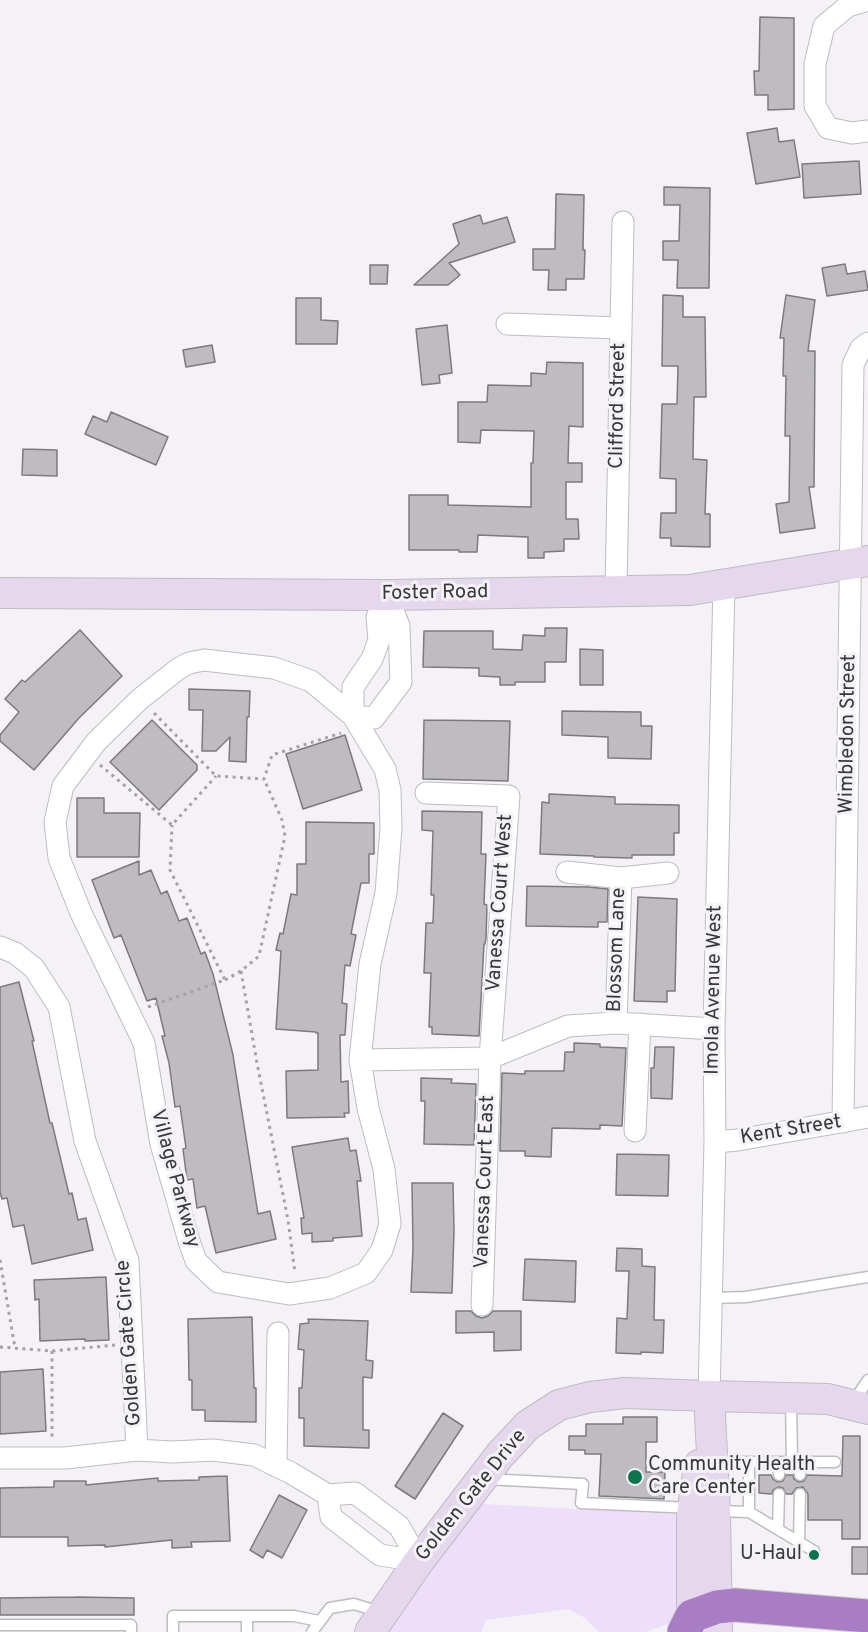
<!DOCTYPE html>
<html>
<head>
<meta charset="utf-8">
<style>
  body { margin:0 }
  canvas { display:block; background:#f5f2f7 }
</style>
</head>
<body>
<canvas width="868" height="1632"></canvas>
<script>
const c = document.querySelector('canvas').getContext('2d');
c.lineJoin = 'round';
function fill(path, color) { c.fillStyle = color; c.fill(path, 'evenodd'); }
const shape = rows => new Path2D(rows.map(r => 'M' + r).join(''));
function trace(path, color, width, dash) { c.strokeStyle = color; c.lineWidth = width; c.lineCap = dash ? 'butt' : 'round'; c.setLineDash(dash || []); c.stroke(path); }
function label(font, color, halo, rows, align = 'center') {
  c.font = font + ' Overpass,sans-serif'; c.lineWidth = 6; c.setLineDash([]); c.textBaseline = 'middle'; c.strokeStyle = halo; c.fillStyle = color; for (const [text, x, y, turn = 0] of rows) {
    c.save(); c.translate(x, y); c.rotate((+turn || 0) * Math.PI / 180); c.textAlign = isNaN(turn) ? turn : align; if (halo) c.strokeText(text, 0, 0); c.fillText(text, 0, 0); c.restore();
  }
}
const green = shape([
  [464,1503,692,1515,692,1616,645,1632,599,1632,583,1617,568,1609,486,1620,481,1632,370,1632]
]);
const building = shape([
  [760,17,794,18,794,109,768,110,768,95,755,95,754,71,759,71,760,17],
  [777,128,779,142,794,140,800,177,756,184,747,133,777,128],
  [859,161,861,194,804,198,802,164,859,161],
  [664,187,710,188,709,288,677,288,678,260,663,260,663,241,679,241,680,205,664,205,664,187],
  [556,194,584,195,583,250,585,250,584,279,566,279,566,290,548,290,549,270,533,270,533,249,555,249,556,194],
  [480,215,483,224,507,217,515,242,449,263,460,275,448,285,414,285,459,244,453,224,480,215],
  [845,264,847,274,865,271,868,290,827,296,822,268,845,264],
  [370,265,388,265,387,284,370,284,370,265],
  [663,295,683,296,683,317,705,317,706,397,694,397,693,459,707,460,705,514,710,514,710,547,671,546,671,538,660,538,661,513,676,513,676,479,660,478,662,404,677,404,678,366,662,366,663,295],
  [786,295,815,300,808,351,815,351,814,487,809,487,815,528,780,533,776,504,789,502,790,436,785,436,786,376,783,376,784,338,780,338,786,295],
  [296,298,321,298,321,320,338,321,337,344,296,344,296,298],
  [447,325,452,373,439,375,440,383,422,385,416,329,447,325],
  [212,345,215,362,186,367,183,350,212,345],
  [547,362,583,363,583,427,569,426,568,463,582,463,582,482,566,482,566,519,578,519,579,539,564,539,564,551,544,552,544,558,528,558,528,537,478,535,477,552,459,552,459,550,409,550,409,495,448,495,448,505,531,507,531,463,533,463,534,431,481,430,480,443,458,442,458,402,487,402,488,385,531,386,531,373,546,374,547,362],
  [111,412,168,437,156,465,85,434,93,416,107,422,111,412],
  [23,449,57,450,57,476,22,475,23,449],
  [545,628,567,628,566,662,545,662,545,682,515,682,515,685,500,685,500,677,479,676,479,668,423,667,424,631,493,631,493,649,522,650,523,635,545,636,545,628],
  [80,630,122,676,79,718,34,770,0,741,0,735,19,712,5,699,22,680,25,682,80,630],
  [580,649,603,650,603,685,580,685,580,649],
  [189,689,250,691,249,717,247,717,246,762,229,761,230,737,216,751,202,751,203,710,189,710,189,689],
  [562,711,641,712,641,726,652,726,651,759,608,758,608,737,562,735,562,711],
  [152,720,197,765,197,770,159,810,110,762,152,720],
  [424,720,510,721,508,781,423,779,424,720],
  [345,735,362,790,303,809,286,754,345,735],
  [549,794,615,797,615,804,679,805,679,833,674,833,674,855,632,855,632,858,594,857,594,856,540,854,542,802,549,803,549,794],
  [77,798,104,798,104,813,140,813,139,857,77,857,77,798],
  [422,811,482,812,481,854,486,854,484,904,487,905,486,938,485,944,484,944,479,1036,432,1034,432,1027,429,1027,431,973,424,973,426,923,433,923,434,895,431,895,433,831,422,830,422,811],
  [306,822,374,823,374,854,369,854,369,883,361,883,351,934,356,935,350,966,345,965,342,1003,347,1004,345,1035,340,1035,341,1082,348,1081,349,1113,344,1113,345,1117,287,1118,286,1071,318,1070,318,1033,316,1033,316,1032,276,1029,281,951,276,950,280,933,283,934,291,894,297,895,297,864,306,864,306,822],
  [139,861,139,875,151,870,161,894,167,891,179,921,187,918,201,954,205,952,213,974,233,1055,258,1214,270,1211,276,1239,216,1253,205,1206,197,1208,193,1179,187,1180,183,1149,186,1148,180,1106,175,1107,169,1063,162,1036,165,1036,156,998,147,1001,121,935,114,938,92,880,139,861],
  [527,886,588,887,608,889,607,922,598,922,598,927,526,926,527,886],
  [638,897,677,899,675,991,667,991,667,1002,634,1001,638,897],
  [19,982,34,1041,32,1041,50,1123,52,1123,69,1194,72,1193,78,1220,86,1218,93,1250,32,1264,24,1225,13,1227,7,1198,2,1199,0,1192,0,987,19,982],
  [574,1043,600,1044,600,1047,626,1048,622,1126,600,1125,600,1129,552,1128,551,1157,525,1156,525,1151,500,1151,502,1073,525,1074,525,1071,564,1071,565,1052,574,1052,574,1043],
  [655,1047,674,1047,672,1099,651,1098,651,1068,654,1068,655,1047],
  [421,1078,452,1079,451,1083,476,1084,474,1145,424,1144,425,1101,421,1101,421,1078],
  [348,1138,350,1151,356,1150,361,1181,357,1181,362,1236,333,1238,333,1241,312,1242,312,1233,302,1234,301,1218,304,1218,292,1147,348,1138],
  [617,1154,669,1155,668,1196,616,1195,617,1154],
  [412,1183,453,1183,454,1231,452,1293,411,1292,413,1248,412,1183],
  [617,1248,642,1249,642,1266,655,1267,654,1320,664,1320,663,1353,641,1352,641,1354,616,1353,617,1318,627,1319,629,1271,616,1271,617,1248],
  [525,1259,576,1261,575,1302,523,1300,525,1259],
  [106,1277,109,1340,85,1341,85,1339,40,1341,39,1299,35,1300,34,1280,106,1277],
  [456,1311,471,1311,476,1316,482,1318,488,1316,493,1311,521,1311,521,1350,494,1351,494,1332,456,1333,456,1311],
  [252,1317,254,1388,256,1388,256,1422,205,1421,205,1410,192,1410,192,1380,189,1380,188,1319,252,1317],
  [308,1319,368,1321,366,1360,373,1361,372,1378,363,1377,363,1430,369,1430,369,1448,304,1446,304,1418,299,1418,299,1388,302,1388,304,1350,298,1349,300,1324,309,1323,308,1319],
  [43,1369,46,1431,0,1434,0,1372,43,1369],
  [443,1413,463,1426,415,1499,395,1486,443,1413],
  [623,1417,657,1417,657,1442,646,1442,646,1472,665,1472,664,1499,599,1496,601,1454,585,1454,585,1450,569,1450,569,1436,586,1436,586,1424,623,1424,623,1417],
  [843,1436,860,1436,860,1539,842,1539,842,1520,808,1520,808,1494,803,1487,796,1488,792,1494,786,1494,783,1488,779,1487,773,1490,772,1494,759,1493,759,1475,771,1475,773,1479,778,1482,783,1481,786,1475,793,1475,794,1479,799,1482,804,1481,807,1475,842,1476,843,1436],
  [227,1476,230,1541,191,1542,192,1547,172,1548,172,1540,105,1547,105,1545,68,1546,68,1537,0,1537,0,1488,54,1487,54,1481,86,1481,86,1485,158,1478,158,1481,199,1480,199,1477,227,1476],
  [279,1495,307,1510,282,1558,267,1550,263,1558,250,1550,279,1495],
  [852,1547,868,1547,868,1574,852,1574,852,1547],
  [76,1597,134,1598,134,1615,0,1615,0,1598,76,1597]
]);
const path = shape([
  [154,713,216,776,264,779,272,755,341,733],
  [100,765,172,825,216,776],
  [241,971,257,1063,288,1220,295,1273],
  [225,980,241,971,259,956,285,836,282,820,264,779],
  [148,1007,225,980,170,870,172,825],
  [0,1260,15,1348],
  [0,1347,52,1351,115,1345],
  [52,1351,52,1439]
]);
const lane = shape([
  [711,1298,746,1297,868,1277],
  [853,1402,868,1380],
  [715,1462,792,1462,791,1401],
  [792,1462,835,1462],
  [779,1463,779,1475],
  [800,1475,800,1462],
  [486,1479,583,1484,581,1503,692,1508],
  [716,1511,749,1512,749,1463],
  [749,1512,814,1551],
  [778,1529,779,1494],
  [799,1542,800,1494],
  [0,1625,131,1625,131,1632],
  [173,1632,173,1616,294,1616,319,1621],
  [247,1632,247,1616],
  [312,1632,330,1608,354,1604,380,1612]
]);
const street = shape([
  [868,0,848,6,824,26,815,64,815,106,828,128,852,133,868,131],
  [507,324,620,328],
  [616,591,623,222],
  [387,595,377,617,379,640,372,659,353,687,353,716,385,769,390,790,391,828,386,893,370,964,360,1060,368,1108,384,1169,390,1224,382,1250,366,1273,330,1288,289,1294,218,1282,196,1261,189,1241,161,1144,144,1043,81,913,59,858,55,822,63,786,96,742,140,699,178,669,189,663,204,660,274,668,311,681,353,716,374,718,401,682,399,626,387,595],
  [426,793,509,796,490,1058,482,1305],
  [567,872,621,878,668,873],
  [0,947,15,953,34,968,59,1007,85,1141,128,1261,137,1450,65,1458,0,1458],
  [616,1023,621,878],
  [360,1060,490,1058,568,1026,616,1023,714,1029],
  [843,1122,853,365,861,348,868,343],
  [635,1131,640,1024],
  [715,1142,738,1140,868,1117],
  [709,1396,715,1142,714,1029,724,584],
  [137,1450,172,1452,213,1450,254,1455,291,1473,328,1495,355,1493,399,1526,419,1561],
  [276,1466,278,1333],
  [328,1495,331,1517,380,1555,419,1561]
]);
const secondary = shape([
  [0,593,387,595,690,590,868,561],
  [709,1396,715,1511,717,1632],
  [692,1616,692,1515,699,1465],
  [370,1632,419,1561,500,1455,528,1425,559,1405,590,1397,625,1393,709,1396,828,1399,868,1409]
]);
const highway = shape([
  [684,1632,692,1616,717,1607,735,1605,868,1616]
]);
const markers = [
  [635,1477,8,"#09754e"],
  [814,1555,6,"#09754e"]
];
const streetNames = [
  ["Clifford Street",619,406,-89],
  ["Foster Road",435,594,-1],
  ["Wimbledon Street",849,734,-89],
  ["Vanessa Court West",501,903,-86],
  ["Blossom Lane",618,950,-88],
  ["Imola Avenue West",715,990,-89],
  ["Kent Street",791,1131,-9],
  ["Village Parkway",174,1179,75],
  ["Vanessa Court East",486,1182,-88],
  ["Golden Gate Circle",130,1343,-94],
  ["Golden Gate Drive",472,1496,-51]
];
const poiNames = [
  ["Community Health",648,1466],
  ["Care Center",648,1489],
  ["U-Haul",802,1555,"right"]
];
fill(green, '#eddef9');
fill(building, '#bfbcc1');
trace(building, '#7c7a7e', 1.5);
trace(lane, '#bfbcc1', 13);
trace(street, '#bfbcc1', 23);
trace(secondary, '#bfbcc1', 32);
trace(highway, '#cfcfcf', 35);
trace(path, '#a4a2a5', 3, [3, 4.5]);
trace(lane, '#fff', 10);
trace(street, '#fff', 21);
trace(secondary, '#e5d8ed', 30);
trace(highway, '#a87dc4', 33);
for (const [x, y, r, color] of markers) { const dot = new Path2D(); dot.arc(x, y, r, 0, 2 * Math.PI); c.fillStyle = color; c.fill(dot); trace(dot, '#f5f2f7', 2); }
label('20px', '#373638', '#f5f2f7', streetNames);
label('20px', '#373638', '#f5f2f7', poiNames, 'left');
</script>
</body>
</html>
